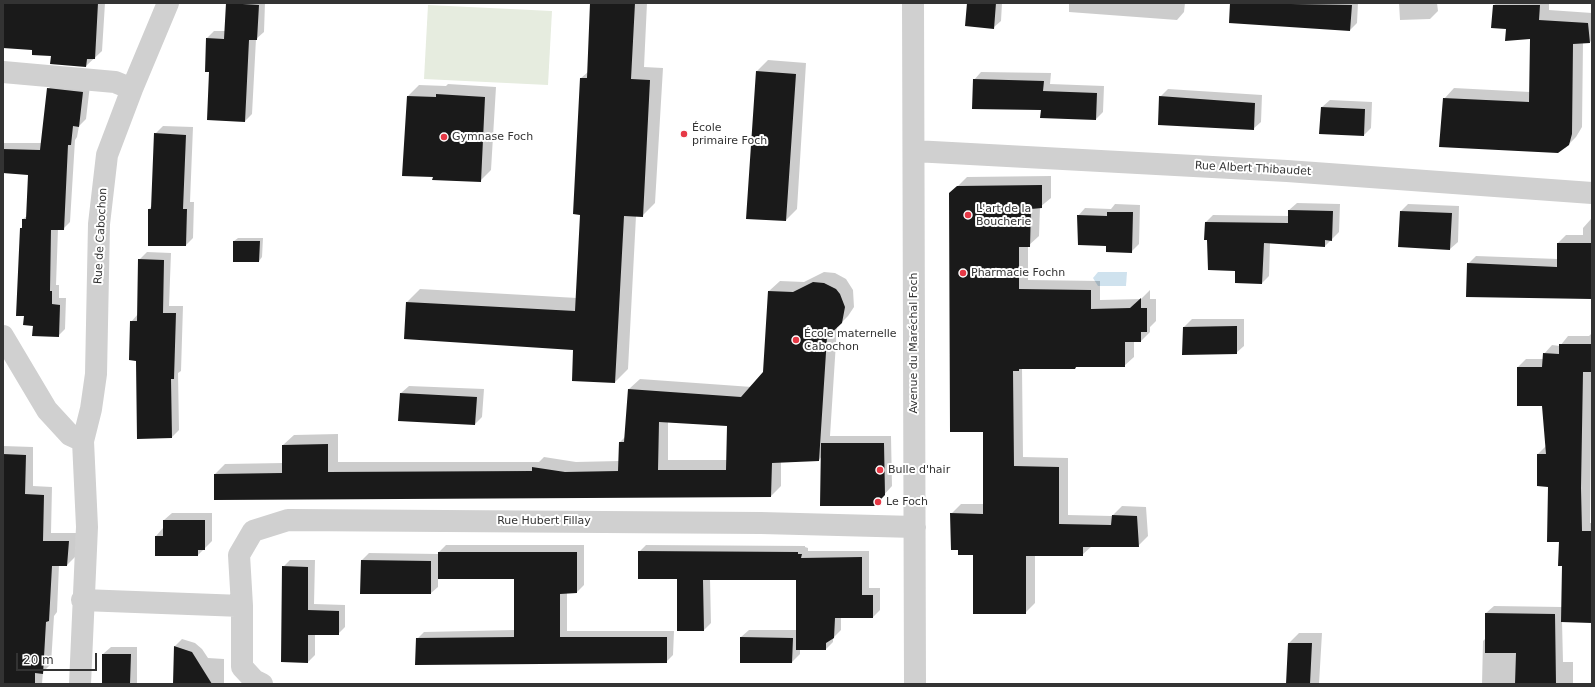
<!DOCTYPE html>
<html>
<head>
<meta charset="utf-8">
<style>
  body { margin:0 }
  #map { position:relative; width:1595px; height:687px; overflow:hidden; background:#fff; font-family:"DejaVu Sans",sans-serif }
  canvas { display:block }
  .frame { position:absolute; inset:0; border:4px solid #333; pointer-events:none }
  .scale { position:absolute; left:16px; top:653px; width:81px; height:18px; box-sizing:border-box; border:2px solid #333; border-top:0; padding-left:5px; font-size:12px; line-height:14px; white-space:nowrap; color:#333; -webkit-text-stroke:3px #fff; paint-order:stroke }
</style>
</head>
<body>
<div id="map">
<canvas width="1595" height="687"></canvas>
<div class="frame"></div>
<div class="scale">20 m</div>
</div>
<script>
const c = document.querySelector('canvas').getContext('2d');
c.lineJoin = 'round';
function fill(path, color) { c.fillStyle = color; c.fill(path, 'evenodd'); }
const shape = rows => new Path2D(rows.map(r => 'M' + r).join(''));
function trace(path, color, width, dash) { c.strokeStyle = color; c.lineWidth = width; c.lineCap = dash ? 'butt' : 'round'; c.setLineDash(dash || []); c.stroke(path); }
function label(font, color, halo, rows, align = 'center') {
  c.font = font + ' "DejaVu Sans",sans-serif'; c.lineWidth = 4; c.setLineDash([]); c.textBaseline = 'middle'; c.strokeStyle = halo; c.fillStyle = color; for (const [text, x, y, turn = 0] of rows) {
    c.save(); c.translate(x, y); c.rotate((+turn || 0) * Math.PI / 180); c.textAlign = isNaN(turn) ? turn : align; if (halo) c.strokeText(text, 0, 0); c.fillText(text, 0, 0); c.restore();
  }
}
const green = shape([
  [428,5,552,11,548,85,424,79]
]);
const water = shape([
  [1098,272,1127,272,1126,286,1098,286,1093,278]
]);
const shadow = shape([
  [34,3,105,3,102,51,86,66,52,55],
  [227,3,265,3,264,32,256,39,252,114,245,121,210,72,207,38,214,31,225,31],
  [591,3,647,3,644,67,663,68,655,203,642,216,636,216,628,369,615,382,575,349,407,302,420,289,577,298,581,214,581,78,588,72],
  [968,3,1002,3,1001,21,994,27],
  [1069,3,1185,3,1184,12,1177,20,1069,12],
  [1231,3,1358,3,1357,23,1350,30,1230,22],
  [1399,3,1437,3,1438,11,1430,19,1400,20],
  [1497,3,1549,3,1549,10,1592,13,1592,40,1590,42,1583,43,1582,127,1576,137,1565,148,1444,99,1454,88,1530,92,1531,38,1507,28,1494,5],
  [768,60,806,63,797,209,786,220,757,71],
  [981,72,1051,73,1050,84,1104,86,1103,112,1096,119,1042,109,974,80],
  [55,82,90,85,86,119,79,126,77,137,75,140,70,222,63,229,58,229,56,285,59,285,59,298,66,298,65,329,58,336,35,325,21,228,23,227,23,219,27,216,29,174,3,173,3,143,42,143,48,89],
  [448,84,496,87,491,170,480,181,434,176,408,96,419,85,446,86],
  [1168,89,1262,95,1261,122,1253,129,1160,97],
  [1330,100,1372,102,1371,128,1364,135,1322,107],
  [163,126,193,127,190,202,194,202,193,238,186,245,149,209,152,206,155,134],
  [1051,176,1051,198,1040,207,1039,236,1028,246,1028,280,1100,281,1100,300,1141,299,1150,290,1150,299,1156,299,1156,321,1150,327,1150,332,1141,341,1134,341,1134,357,1124,366,1078,366,1075,368,1022,368,1023,457,1068,458,1068,515,1112,516,1122,506,1146,507,1148,536,1138,546,1092,546,1082,555,1035,555,1035,603,1025,613,974,554,951,514,961,504,984,504,984,431,950,194,967,177],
  [1297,203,1340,204,1339,232,1325,246,1270,243,1269,276,1262,283,1236,270,1207,239,1206,222,1213,215,1289,216,1289,210],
  [1115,204,1140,205,1139,244,1131,252,1107,245,1078,216,1085,208,1111,209],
  [1408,204,1459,206,1458,242,1450,249,1399,246,1401,211],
  [1591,219,1592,298,1468,264,1476,256,1558,259,1558,243,1566,235,1583,235,1583,228],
  [238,238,263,238,262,257,259,261,234,241],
  [147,252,171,253,169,306,183,306,181,371,178,373,179,430,172,437,137,360,131,322,138,314,139,260],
  [824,272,835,273,846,279,853,290,854,307,848,316,837,327,830,436,891,436,892,486,882,497,822,456,819,460,781,461,781,486,771,496,215,474,225,464,283,463,283,445,294,435,338,434,338,462,539,462,544,457,576,462,619,461,620,442,625,437,629,389,640,379,752,387,764,372,769,291,780,281,804,282],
  [668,422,728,425,727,460,668,460],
  [1192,319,1244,319,1244,346,1236,353,1184,327],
  [1592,333,1590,523,1592,523,1592,622,1562,621,1563,662,1573,662,1573,684,1482,684,1483,641,1486,638,1486,613,1494,606,1562,607,1563,565,1560,541,1549,486,1538,454,1546,446,1543,405,1518,367,1526,359,1544,359,1544,354,1552,345,1560,346,1568,336,1589,336],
  [409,386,484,389,482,417,475,424,401,393],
  [3,446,33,447,33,486,52,487,51,533,77,533,75,557,67,565,59,565,57,612,54,616,51,664,43,672,42,684,3,684],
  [172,513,212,513,212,541,198,555,156,555,156,536,163,528,164,520],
  [446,545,584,545,584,585,577,592,567,593,567,631,674,631,673,655,666,662,417,639,424,632,515,630,515,578,438,578,438,587,431,593,362,560,369,553,439,554,439,552],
  [646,545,805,546,805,547,808,548,808,551,869,551,869,588,880,588,880,610,873,617,841,617,841,630,833,638,833,642,826,649,800,649,800,654,792,662,741,662,741,637,749,630,797,630,797,579,710,579,711,623,704,630,678,578,639,552],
  [290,560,315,560,314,604,345,605,345,627,338,634,315,634,315,655,308,662,283,567],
  [1299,633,1322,633,1319,684,1287,684,1289,643],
  [182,639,195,643,202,649,208,658,224,659,224,684,174,684,175,646],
  [111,647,137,647,137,684,103,684,103,654]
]);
const building = shape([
  [3,3,98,3,95,59,87,59,86,67,50,64,51,56,32,55,32,50,3,48],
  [226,3,259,5,257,40,249,40,245,122,207,120,209,72,205,72,206,38,224,39],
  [590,3,635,3,631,79,650,80,643,217,624,216,615,383,572,381,573,350,404,339,406,302,575,311,580,215,573,214,580,78,587,78],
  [967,3,996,3,994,29,965,26],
  [1230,3,1352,5,1350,31,1229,23],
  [1493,5,1540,5,1539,20,1588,23,1590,43,1573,44,1572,134,1569,145,1558,153,1439,147,1443,98,1529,102,1530,39,1505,41,1506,29,1491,28],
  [756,71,796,74,786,221,746,219],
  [973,79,1044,81,1043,91,1097,93,1096,120,1040,118,1041,110,972,109],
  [47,88,83,92,79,127,73,126,71,145,68,145,64,230,51,230,50,291,52,291,52,304,60,305,59,337,32,336,33,326,23,325,24,316,16,316,20,228,22,228,22,219,26,219,28,175,3,173,3,149,40,150],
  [436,94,485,97,481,182,432,180,433,177,402,176,407,96,436,97],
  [1159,96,1255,103,1254,130,1158,125],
  [1321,107,1365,109,1364,136,1319,134],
  [154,133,186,135,183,209,187,209,186,246,148,246,148,209,151,209],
  [1042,185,1042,208,1031,209,1030,247,1019,247,1019,289,1091,290,1091,309,1130,308,1141,298,1141,308,1147,308,1147,332,1141,332,1141,342,1125,342,1125,367,1076,367,1075,369,1019,369,1019,371,1013,371,1014,466,1059,467,1059,524,1111,525,1112,515,1137,516,1139,547,1083,547,1083,556,1026,556,1026,614,973,614,973,555,958,555,958,550,951,550,950,513,983,514,983,432,950,432,949,193,957,186],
  [1288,210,1333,211,1332,241,1325,240,1325,247,1264,243,1262,284,1235,283,1235,271,1208,270,1207,240,1204,240,1205,222,1288,223],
  [1400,211,1452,213,1450,250,1398,247],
  [1107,212,1133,212,1132,253,1106,252,1106,246,1078,245,1077,215,1107,216],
  [233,241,260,241,259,262,233,262],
  [1557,243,1592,243,1592,299,1466,297,1467,263,1557,267],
  [138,259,164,260,163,313,176,313,174,379,171,379,172,438,137,439,136,361,129,360,130,321,137,321],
  [813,282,824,283,836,289,840,294,845,307,842,323,827,337,819,461,772,463,771,497,214,500,214,474,282,473,282,445,328,444,328,472,532,471,532,467,565,472,618,471,619,442,624,442,628,389,741,397,763,372,768,291,793,292],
  [659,422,727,426,726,470,658,470],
  [1237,326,1237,354,1182,355,1183,327],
  [1559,344,1592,344,1592,372,1583,372,1581,488,1582,531,1592,531,1592,623,1561,622,1562,566,1558,566,1559,542,1547,542,1548,487,1537,486,1537,454,1546,454,1542,406,1517,406,1517,367,1542,367,1543,353,1559,354],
  [400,393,477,397,475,425,398,421],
  [821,443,884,443,885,495,874,506,820,506],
  [3,454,26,455,25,494,44,495,43,541,69,541,67,566,52,566,49,621,46,622,43,674,35,673,35,684,3,684],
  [163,520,205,520,205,550,198,550,198,556,155,556,155,536,163,536],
  [638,551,798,552,798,554,802,554,801,558,862,557,862,595,873,595,873,618,835,618,834,638,826,643,826,650,796,650,796,580,703,580,704,631,677,631,677,579,638,579],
  [438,552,577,552,577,593,560,594,560,637,667,637,667,663,415,665,416,638,514,637,514,579,438,579],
  [361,560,431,561,431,594,360,594],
  [282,566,308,567,308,610,339,611,339,635,308,635,308,663,281,662],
  [1485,613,1555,614,1556,684,1515,684,1516,653,1485,653],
  [740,637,793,638,792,663,740,663],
  [1288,643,1312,643,1310,684,1286,684],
  [174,646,192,652,212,684,173,684],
  [102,654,131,654,130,684,102,684]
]);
const minor = shape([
  [913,3,915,684],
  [3,72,115,82,132,89],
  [914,151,1287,171,1592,193],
  [3,336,47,410,70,435,83,441],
  [82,600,242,606,242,667,254,680,262,684],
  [242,606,239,555,253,531,288,520,761,523,915,527],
  [80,684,87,527,83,441,91,409,96,374,99,224,107,155,132,89,168,3]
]);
const markers = [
  [684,134,4,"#e63946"],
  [444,137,4,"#e63946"],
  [968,215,4,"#e63946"],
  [963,273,4,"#e63946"],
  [796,340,4,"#e63946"],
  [880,470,4,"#e63946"],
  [878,502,4,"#e63946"]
];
const poiNames = [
  ["École",692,128],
  ["primaire Foch",692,141],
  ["Gymnase Foch",452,137],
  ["L'art de la",976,209],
  ["Boucherie",976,222],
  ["Pharmacie Fochn",971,273],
  ["École maternelle",804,334],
  ["Cabochon",804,347],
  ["Bulle d'hair",888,470],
  ["Le Foch",886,502]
];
const streetNames = [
  ["Rue Albert Thibaudet",1253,169,3],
  ["Rue de Cabochon",101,236,-87],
  ["Avenue du Maréchal Foch",914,343,-90],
  ["Rue Hubert Fillay",544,521]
];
fill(green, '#e6ecdf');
fill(water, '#cfe2ee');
fill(shadow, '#0003');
fill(building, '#1a1a1a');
trace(minor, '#d0d0d0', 22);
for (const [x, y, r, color] of markers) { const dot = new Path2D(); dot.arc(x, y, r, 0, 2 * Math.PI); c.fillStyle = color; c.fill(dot); trace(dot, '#fff', 1.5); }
label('11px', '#333', '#fff', poiNames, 'left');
label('11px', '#333', '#fff', streetNames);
</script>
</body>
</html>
